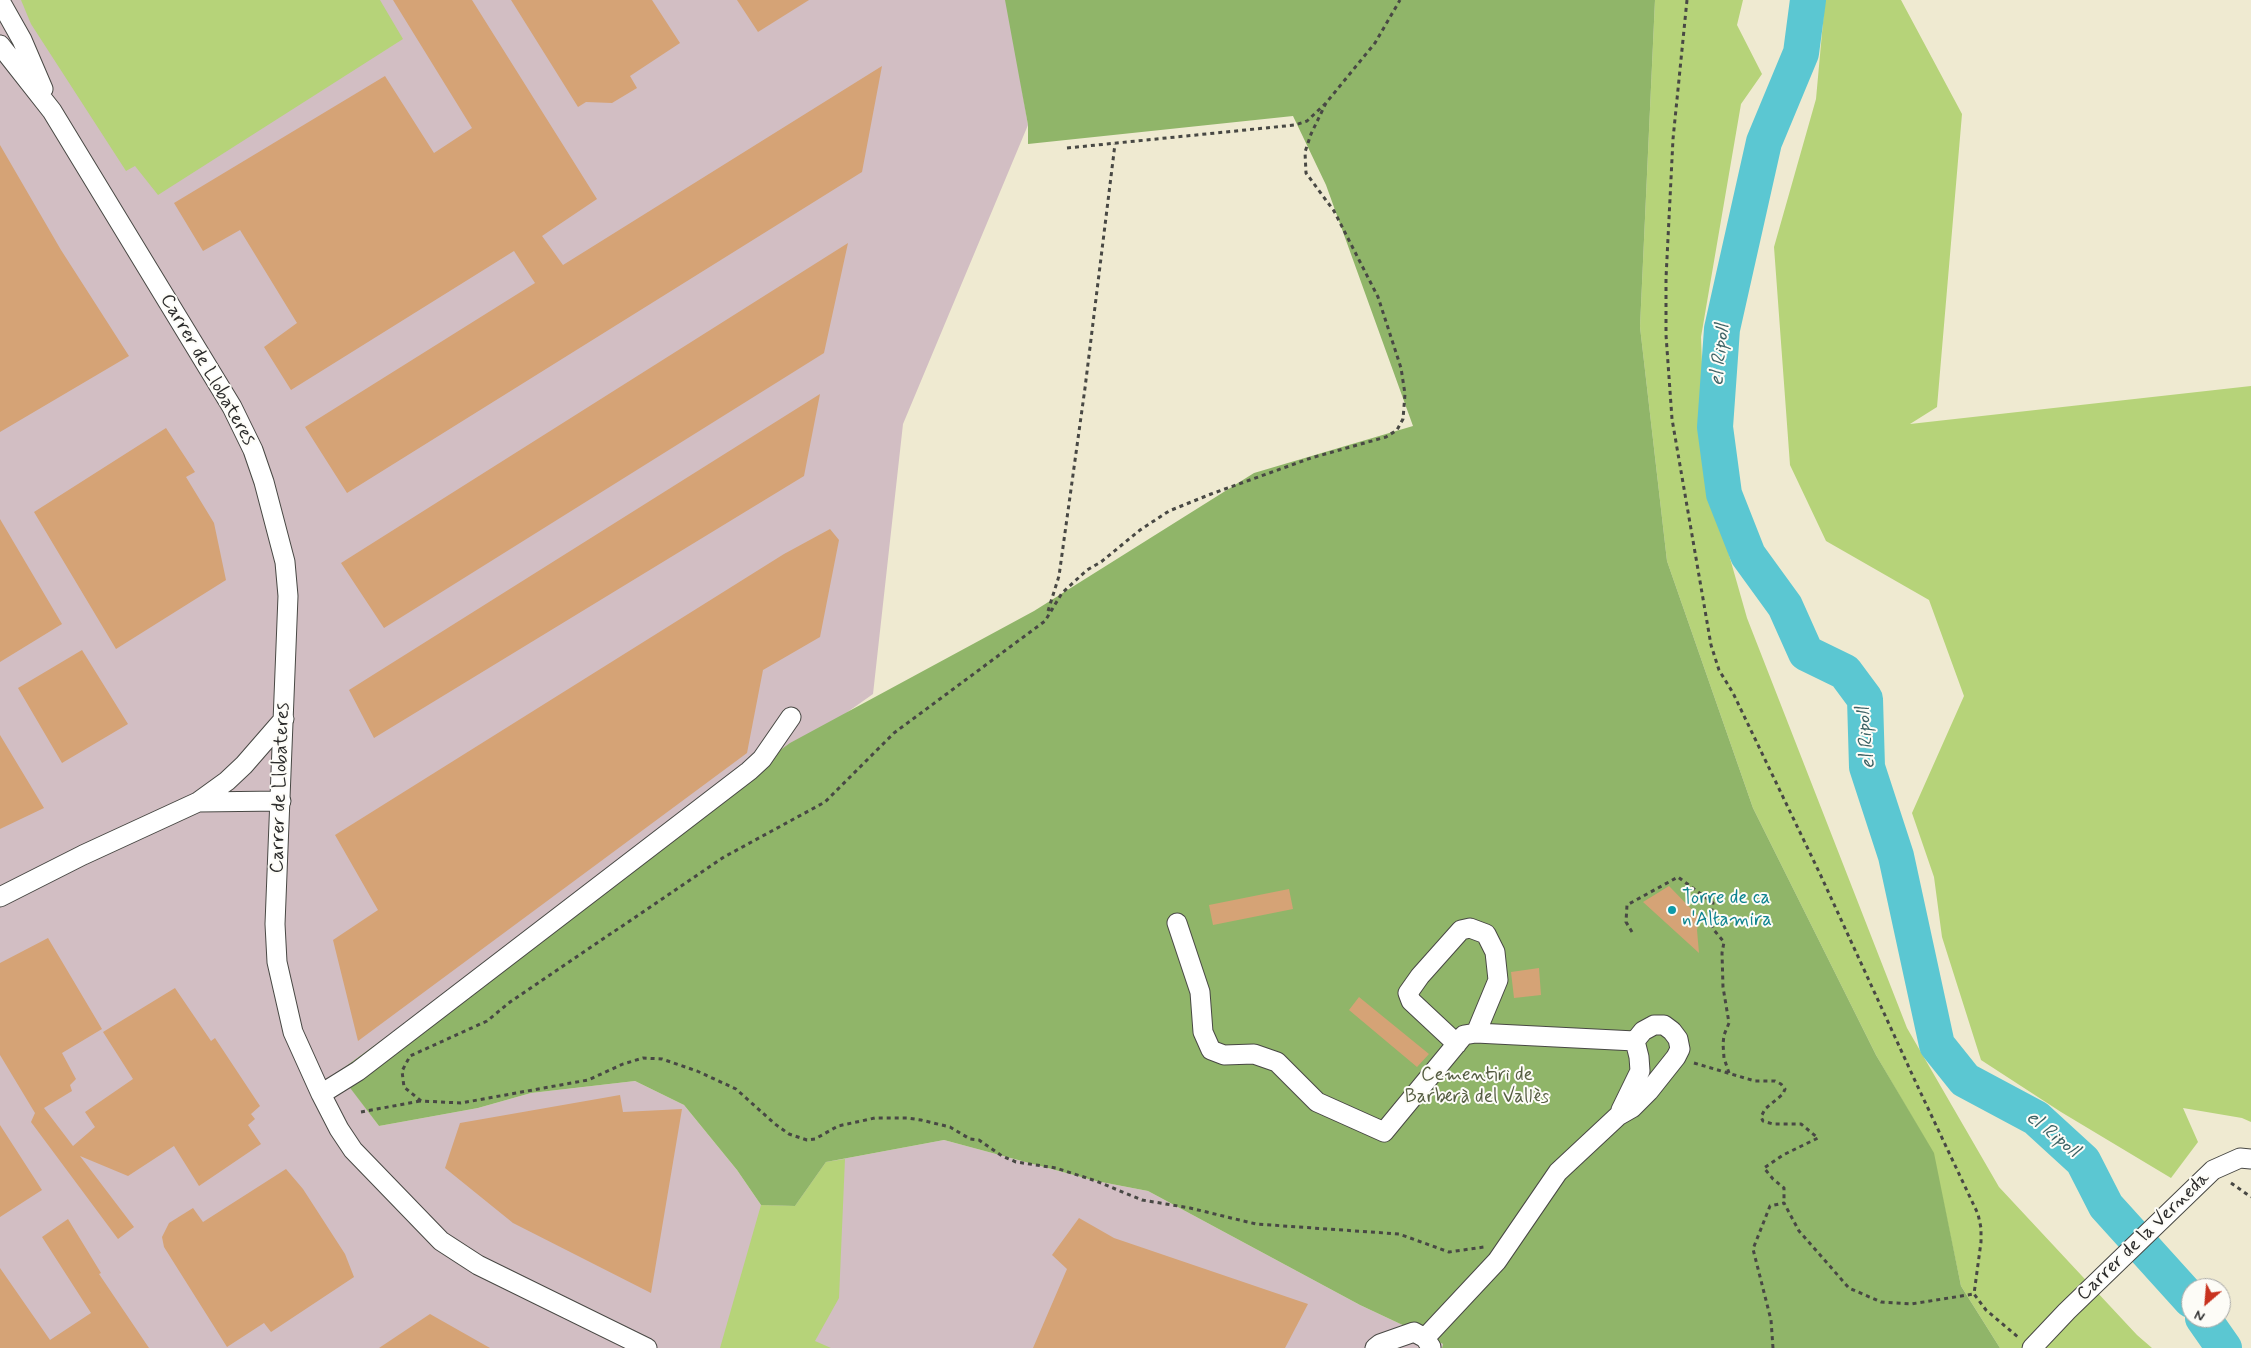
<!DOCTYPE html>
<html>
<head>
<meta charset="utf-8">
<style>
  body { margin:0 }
  #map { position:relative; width:2251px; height:1348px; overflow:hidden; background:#efead1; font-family:Mynerve,sans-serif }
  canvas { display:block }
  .north { position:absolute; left:2181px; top:1278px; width:50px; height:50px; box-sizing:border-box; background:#fdfcf7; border:1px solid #a9a8a5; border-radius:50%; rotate:207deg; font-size:14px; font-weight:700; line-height:20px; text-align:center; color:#2b2b2b }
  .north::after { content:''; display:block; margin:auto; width:18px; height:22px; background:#c8321e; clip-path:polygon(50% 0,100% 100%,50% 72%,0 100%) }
</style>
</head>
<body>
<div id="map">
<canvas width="2251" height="1348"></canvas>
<div class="north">N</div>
</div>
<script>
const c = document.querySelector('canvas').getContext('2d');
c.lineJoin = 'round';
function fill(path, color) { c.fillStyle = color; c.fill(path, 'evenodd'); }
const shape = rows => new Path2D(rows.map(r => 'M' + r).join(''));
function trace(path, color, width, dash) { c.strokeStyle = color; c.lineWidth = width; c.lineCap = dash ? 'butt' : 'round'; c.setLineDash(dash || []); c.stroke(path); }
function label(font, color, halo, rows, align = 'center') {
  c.font = font + ' Mynerve,sans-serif'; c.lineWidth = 4; c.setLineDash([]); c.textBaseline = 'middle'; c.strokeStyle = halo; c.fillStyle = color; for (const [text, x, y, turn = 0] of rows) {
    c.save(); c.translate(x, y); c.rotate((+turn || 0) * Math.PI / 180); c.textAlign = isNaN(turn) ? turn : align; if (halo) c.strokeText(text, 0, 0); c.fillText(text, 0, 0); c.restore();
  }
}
const industrial = shape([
  [0,0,1007,0,1028,125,903,424,873,694,339,1072,379,1126,478,1108,531,1093,635,1081,684,1105,737,1170,761,1205,795,1206,826,1162,944,1140,1096,1181,1148,1191,1360,1305,1443,1344,1442,1348,0,1348]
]);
const green = shape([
  [21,0,380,0,403,39,158,195,135,166,126,171,31,24],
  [1655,0,1743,0,1737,25,1762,74,1741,104,1701,337,1706,474,1747,618,1907,1028,1999,1187,2137,1335,2152,1348,2000,1348,1961,1286,1933,1153,1876,1055,1753,808,1667,561,1640,327],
  [1825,0,1901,0,1962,114,1937,407,1910,424,2251,386,2251,1122,2242,1118,2183,1108,2198,1142,2171,1178,2061,1112,1981,1060,1942,937,1934,877,1912,813,1964,696,1929,600,1826,541,1790,465,1774,247,1816,99],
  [845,1159,839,1298,815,1341,831,1348,720,1348,761,1205,795,1206,826,1162]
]);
const forest = shape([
  [1005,0,1655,0,1640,327,1667,561,1753,808,1876,1055,1934,1153,1961,1286,2000,1348,1442,1348,1443,1344,1360,1305,1148,1191,1096,1181,944,1140,826,1162,795,1206,761,1205,737,1170,684,1105,635,1081,531,1093,478,1108,379,1126,338,1072,790,743,1034,611,1254,473,1413,426,1326,185,1293,116,1028,144,1028,125]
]);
const river = shape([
  [1808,0,1801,53,1764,142,1722,329,1715,427,1724,494,1748,555,1785,606,1806,653,1845,672,1865,699,1867,767,1896,856,1937,1045,1965,1080,2036,1118,2083,1161,2106,1206,2191,1300],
  [2203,1318,2224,1348]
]);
const building = shape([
  [393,0,472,0,597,199,542,236,563,265,882,66,862,172,347,493,305,427,535,283,514,251,291,390,264,347,297,323,240,230,203,251,174,203,385,76,434,153,472,128],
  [511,0,652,0,680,43,630,76,637,88,612,103,586,102,578,107],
  [737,0,809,0,758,32],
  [0,145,61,250,129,356,0,432],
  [848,243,824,353,384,628,341,563],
  [820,394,804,476,374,738,349,690],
  [166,428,195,472,186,477,214,523,226,580,116,649,34,512],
  [0,519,62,624,0,662],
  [830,529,839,540,820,637,763,670,747,753,358,1041,333,940,378,910,335,835,784,554],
  [82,650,128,724,62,763,18,688],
  [0,735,44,808,0,829],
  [1669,886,1700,918,1697,930,1699,953,1643,902],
  [1289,889,1293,909,1213,925,1209,905],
  [48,938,102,1029,62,1053,76,1079,70,1085,72,1091,44,1108,73,1146,95,1127,85,1112,133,1079,103,1032,175,988,211,1041,215,1038,260,1106,251,1114,255,1119,248,1125,261,1144,199,1186,174,1146,128,1176,80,1156,134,1227,118,1239,31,1122,35,1113,0,1055,0,963],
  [1539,968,1541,995,1514,998,1511,972],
  [1359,997,1429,1054,1417,1067,1349,1010],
  [620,1095,623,1112,682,1109,651,1293,513,1223,445,1168,460,1123],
  [0,1125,42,1190,0,1217],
  [286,1169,303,1189,345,1254,354,1277,271,1332,264,1323,227,1347,164,1247,162,1237,169,1223,193,1208,203,1222],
  [1079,1218,1114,1238,1308,1304,1285,1348,1033,1348,1067,1269,1052,1255],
  [68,1219,101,1273,99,1274,149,1348,0,1348,0,1268,50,1340,91,1313,42,1237],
  [430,1314,490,1348,379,1348]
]);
const path = shape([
  [1687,0,1673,139,1666,278,1666,335,1672,419,1711,645,1719,670,1733,693,1821,876,1917,1085,1978,1214,1981,1228,1981,1242,1974,1294,1986,1310,2018,1337],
  [1326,103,1311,134,1305,152,1306,173,1334,211,1378,297,1401,368,1405,394,1403,419,1397,430,1386,437,1311,458,1211,494,1169,511,1140,530,1101,562,1087,570,1062,593,1045,621,894,733,825,802,724,857,510,1002,487,1021,410,1056,402,1071,404,1087,421,1101,461,1103,588,1080,623,1064,643,1058,662,1059,697,1071,736,1089,775,1124,789,1134,807,1140,815,1139,838,1126,875,1118,907,1118,921,1120,950,1127,970,1139,979,1140,1002,1156,1016,1162,1056,1168,1096,1181,1142,1200,1190,1208,1256,1224,1399,1234,1449,1252,1484,1247],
  [1067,148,1295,125,1307,121,1326,103,1375,43,1400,0],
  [1048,611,1059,576,1085,388,1115,144],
  [1632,932,1626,922,1627,905,1678,877,1713,903,1710,921,1713,929,1724,942,1722,953,1723,987,1729,1023,1724,1035,1723,1044,1724,1058,1729,1073],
  [1694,1063,1755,1081,1775,1081,1781,1084,1785,1089,1783,1094,1765,1109,1761,1117,1763,1121,1773,1124,1801,1124,1818,1138,1783,1155,1764,1168,1773,1179,1784,1188,1784,1203],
  [361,1112,420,1101],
  [2231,1183,2251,1197],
  [1773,1348,1771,1320,1753,1249,1770,1206,1784,1203,1799,1231,1849,1288,1881,1302,1911,1304,1974,1294]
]);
const minor = shape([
  [0,1,22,40,43,89],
  [0,45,52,111,232,407,253,450,264,482,285,562,288,596,275,924,277,962,293,1032,321,1094,339,1129,353,1150,441,1241,478,1265,647,1348],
  [198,802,227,781,244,765,284,719],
  [0,897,83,855,198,802,281,801],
  [1177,923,1200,992,1203,1032,1211,1050,1224,1055,1254,1054,1277,1062,1317,1102,1384,1132,1464,1035,1476,1033,1635,1041],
  [1457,1044,1411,1001,1408,993,1420,976,1461,930,1470,928,1486,934,1495,952,1498,980,1476,1033],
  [321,1094,358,1071,749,771,762,759,791,717],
  [1621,1110,1640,1071,1639,1057,1635,1041],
  [1425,1338,1497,1261,1558,1172,1618,1116,1632,1108,1649,1091,1676,1057,1680,1049,1678,1039,1672,1031,1664,1025,1654,1025,1643,1031,1635,1041],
  [1375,1348,1380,1344,1414,1332,1425,1338,1431,1347],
  [2032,1348,2067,1311,2213,1170,2240,1158,2251,1159]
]);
const markers = [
  [1672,910,5,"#0f9aa8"]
];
const streetNames = [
  ["Carrer de Llobateres",207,370,60],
  ["Carrer de Llobateres",281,788,-88],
  ["Carrer de la Verneda",2144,1237,-44]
];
const cultureNames = [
  ["Torre de ca",1682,899],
  ["n'Altamira",1682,921]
];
const parkNames = [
  ["Cementiri de",1477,1076],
  ["Barberà del Vallès",1477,1098]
];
const waterNames = [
  ["el Ripoll",1721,355,-84],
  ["el Ripoll",1867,738,-95],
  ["el Ripoll",2052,1135,39]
];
fill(industrial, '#d2bec3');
fill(green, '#b6d379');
fill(forest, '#90b569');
trace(river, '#5bc7d2', 36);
fill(building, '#d5a376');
trace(minor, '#484844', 21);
trace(path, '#484844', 3, [4, 4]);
trace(minor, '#fff', 19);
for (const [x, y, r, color] of markers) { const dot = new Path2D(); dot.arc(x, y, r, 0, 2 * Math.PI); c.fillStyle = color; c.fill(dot); trace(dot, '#fdfcf7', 2); }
label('19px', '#2b2b2b', '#fdfcf7', streetNames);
label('19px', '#0d838f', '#fdfcf7', cultureNames, 'left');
label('19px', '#555d42', '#fdfcf7', parkNames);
label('italic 20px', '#3c6265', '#fdfcf7', waterNames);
</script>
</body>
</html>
